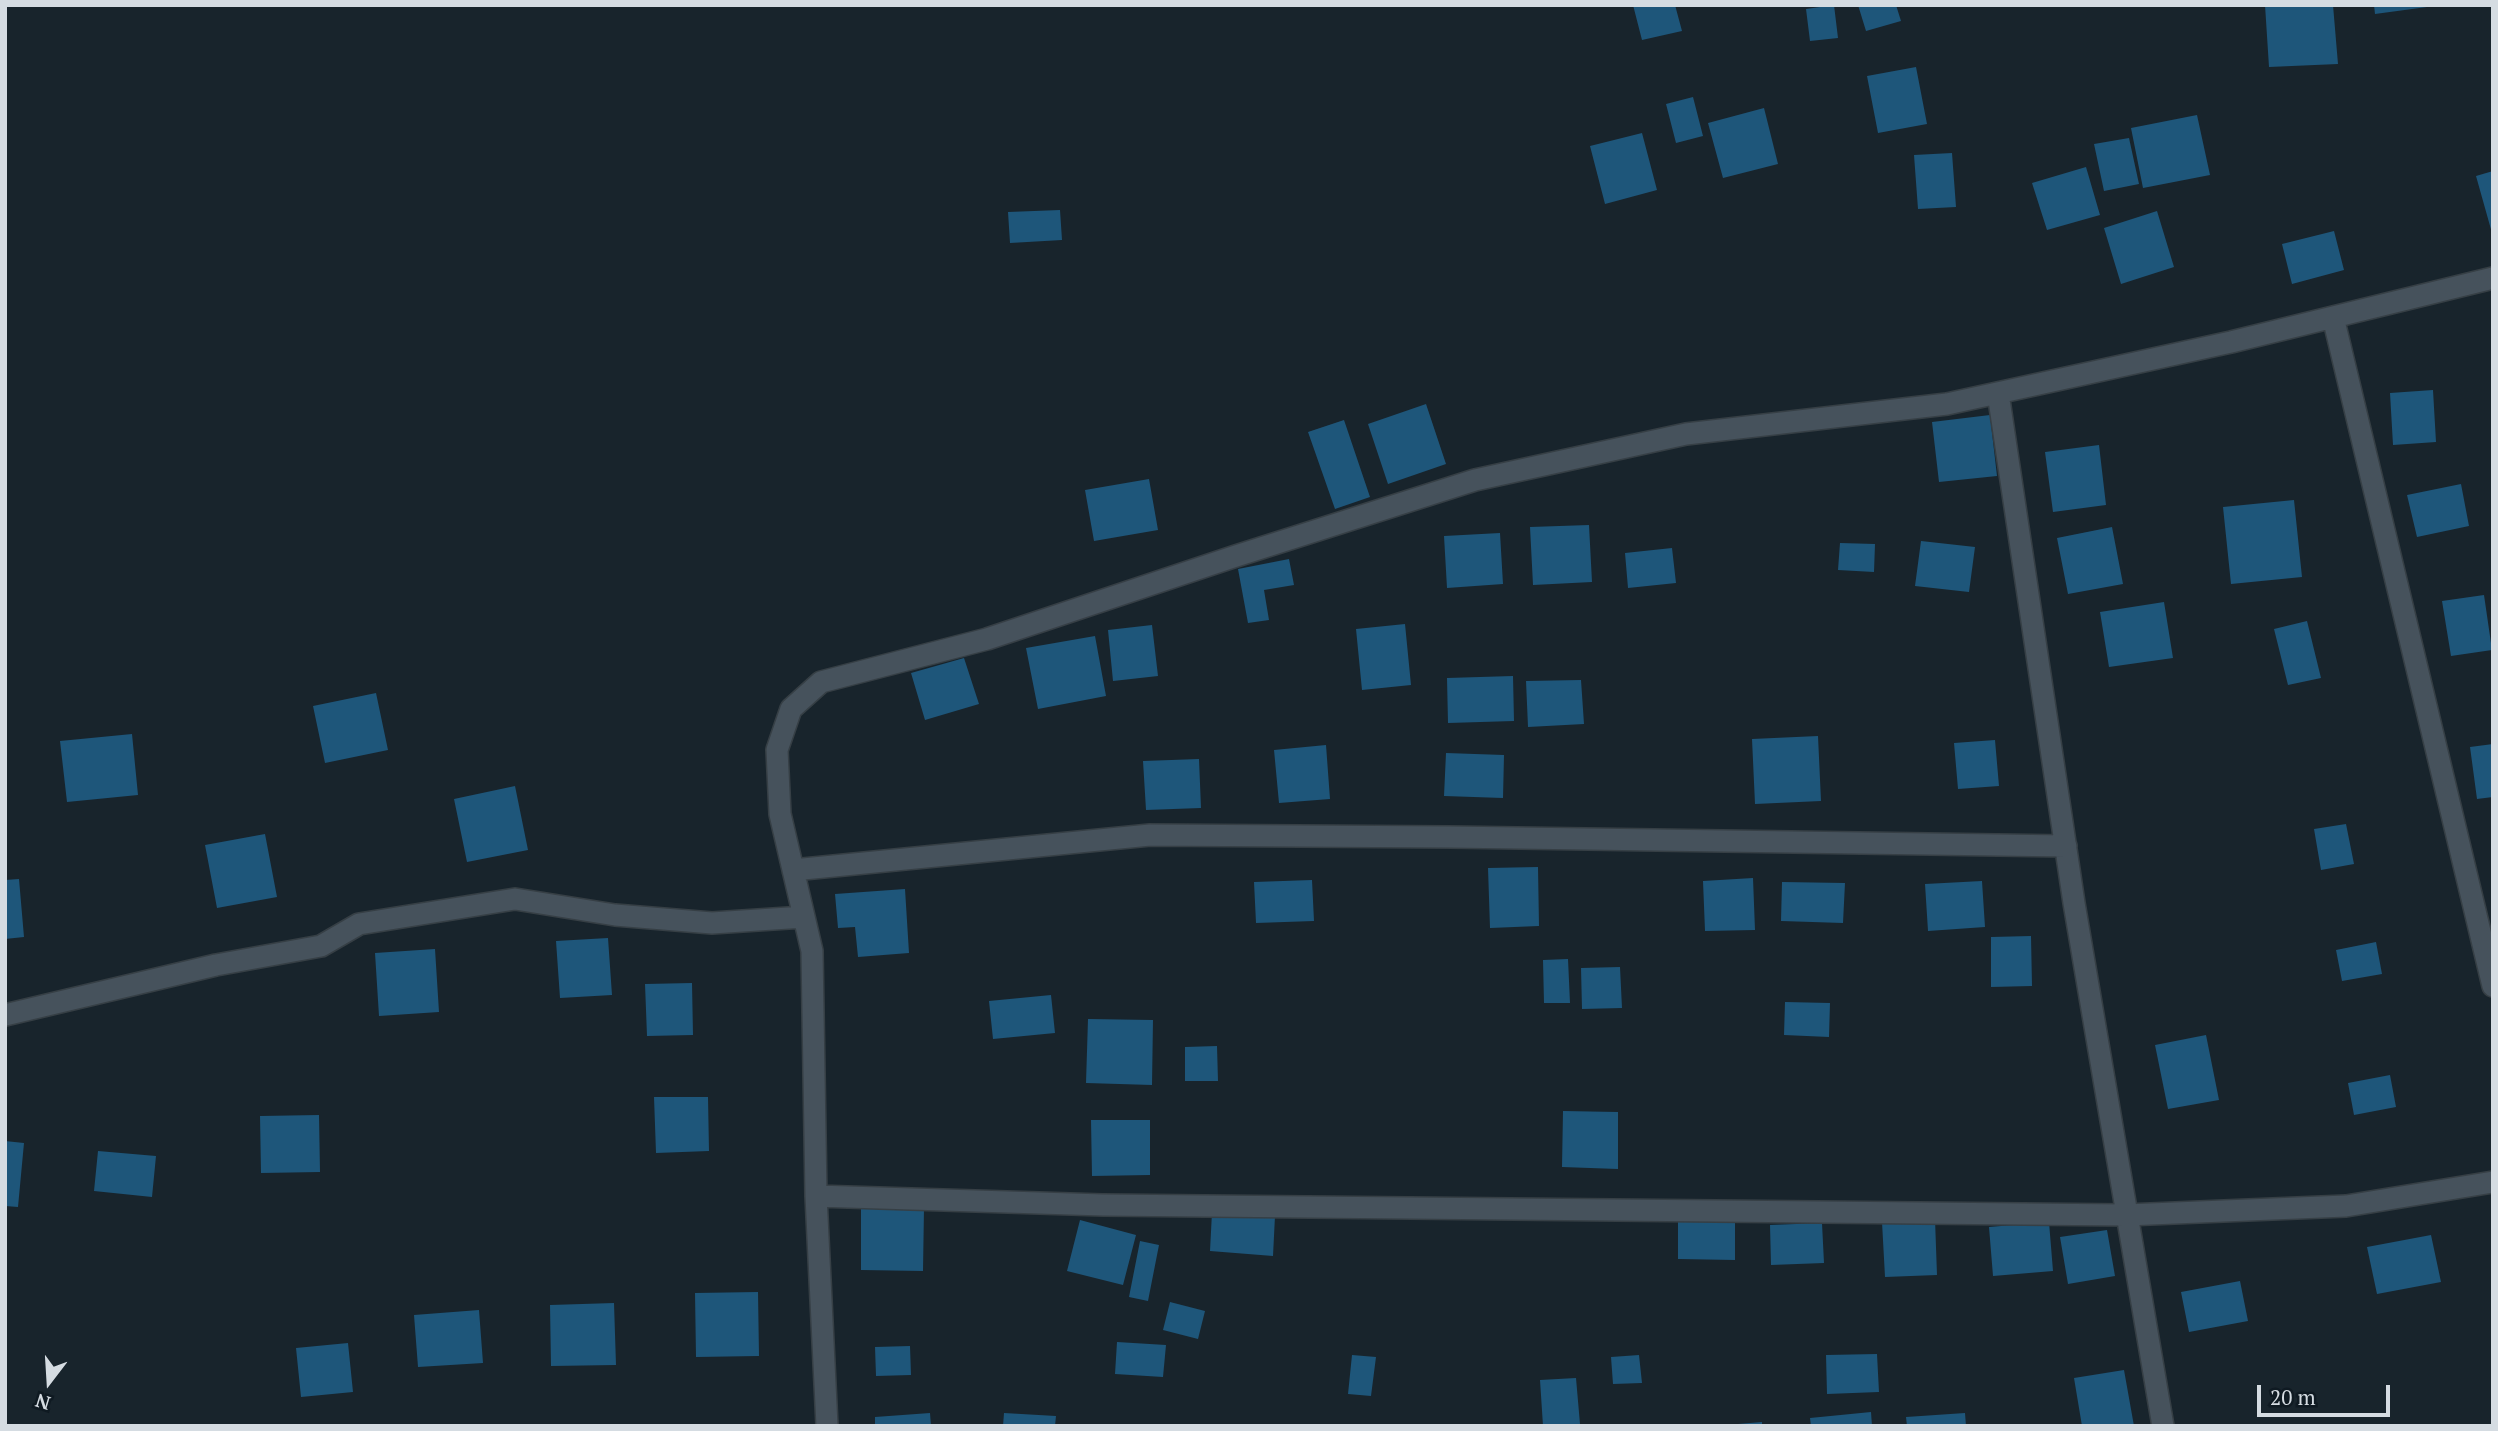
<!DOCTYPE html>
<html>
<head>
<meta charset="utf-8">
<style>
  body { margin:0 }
  #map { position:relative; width:2498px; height:1431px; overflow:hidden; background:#18242c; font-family:"PT Serif",serif }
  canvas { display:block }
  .frame { position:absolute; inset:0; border:7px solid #d5dce2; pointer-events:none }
  .north { position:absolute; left:14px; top:1347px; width:70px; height:70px; -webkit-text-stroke:5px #0f1a22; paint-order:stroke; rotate:197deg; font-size:19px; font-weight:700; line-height:28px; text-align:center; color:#d5dce2 }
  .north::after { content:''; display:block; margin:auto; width:24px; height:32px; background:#d5dce2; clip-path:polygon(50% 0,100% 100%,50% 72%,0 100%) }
  .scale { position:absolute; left:2257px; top:1385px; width:133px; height:32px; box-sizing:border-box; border:4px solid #d5dce2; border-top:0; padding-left:9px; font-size:21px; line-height:24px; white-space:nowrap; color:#d5dce2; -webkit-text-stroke:5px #0f1a22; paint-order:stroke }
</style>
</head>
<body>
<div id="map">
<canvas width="2498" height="1431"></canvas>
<div class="frame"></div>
<div class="north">N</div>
<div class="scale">20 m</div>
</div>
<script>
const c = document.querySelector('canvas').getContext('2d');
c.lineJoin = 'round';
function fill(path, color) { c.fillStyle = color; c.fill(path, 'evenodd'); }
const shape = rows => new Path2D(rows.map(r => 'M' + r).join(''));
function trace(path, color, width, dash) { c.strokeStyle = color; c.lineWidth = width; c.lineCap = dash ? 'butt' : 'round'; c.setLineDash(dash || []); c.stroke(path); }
const building = shape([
  [1633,5,1675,5,1682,31,1642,40],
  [1834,5,1838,38,1810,41,1806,9],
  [1858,5,1896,5,1901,21,1866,31],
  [2265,5,2333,5,2338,64,2269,67],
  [2374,5,2427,5,2427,7,2375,14],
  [1916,67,1927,124,1878,133,1867,76],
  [1693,97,1703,136,1676,143,1666,104],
  [1764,108,1778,164,1723,178,1708,123],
  [2197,115,2210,175,2143,188,2131,128],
  [1642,133,1657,190,1605,204,1590,146],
  [2129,138,2139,184,2104,191,2094,144],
  [1952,153,1956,207,1918,209,1914,155],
  [2086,167,2100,215,2047,230,2032,183],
  [2493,171,2493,233,2492,233,2476,176],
  [1060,210,1062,240,1010,243,1008,212],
  [2157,211,2174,267,2121,284,2104,228],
  [2334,231,2344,270,2292,284,2282,244],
  [2433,390,2436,442,2393,445,2390,393],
  [1426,404,1446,464,1388,484,1368,424],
  [1990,415,1997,476,1939,482,1932,422],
  [1344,420,1370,497,1335,509,1308,432],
  [2099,445,2106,505,2053,512,2045,452],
  [1149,479,1158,530,1094,541,1085,490],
  [2461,484,2469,526,2417,537,2407,495],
  [2294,500,2302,577,2231,584,2223,507],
  [1589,525,1592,582,1533,585,1530,527],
  [2112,527,2123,584,2068,594,2057,538],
  [1500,533,1503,584,1447,588,1444,536],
  [1921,541,1975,547,1969,592,1915,586],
  [1840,543,1875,544,1874,572,1838,570],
  [1672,548,1676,583,1628,588,1625,553],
  [1289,559,1294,585,1264,590,1269,620,1248,623,1238,569],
  [2484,595,2492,650,2451,656,2442,601],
  [2164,602,2173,658,2109,667,2100,612],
  [2307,621,2321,678,2288,685,2274,629],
  [1405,624,1411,685,1362,690,1356,629],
  [1152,625,1158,676,1113,681,1108,630],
  [1095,636,1106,696,1038,709,1026,648],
  [964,658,979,704,925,720,911,673],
  [1513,676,1514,721,1448,723,1447,678],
  [1581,680,1584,724,1528,727,1526,681],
  [376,693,388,750,325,763,313,706],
  [132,734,138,795,67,802,60,741],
  [1818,736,1821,801,1755,804,1752,739],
  [1995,740,1999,786,1958,789,1954,743],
  [2493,744,2493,797,2477,799,2470,747],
  [1326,745,1330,799,1279,803,1274,750],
  [1446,753,1504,755,1503,798,1444,796],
  [1199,759,1201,808,1146,810,1143,761],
  [515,786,528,850,467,862,454,799],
  [2346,824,2354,864,2321,870,2314,829],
  [265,834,277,897,217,908,205,845],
  [1538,867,1539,926,1490,928,1488,868],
  [1753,878,1755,930,1705,931,1703,881],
  [19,879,24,937,5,939,5,880],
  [1312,880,1314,921,1256,923,1254,882],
  [1982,881,1985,927,1928,931,1925,884],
  [1782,882,1845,883,1843,923,1781,921],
  [905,889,909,953,858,957,855,927,838,928,835,894],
  [2031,936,2032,986,1991,987,1991,937],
  [608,938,612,995,560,998,556,941],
  [2376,942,2382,974,2342,981,2336,950],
  [435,949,439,1012,379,1016,375,953],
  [1568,959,1570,1003,1544,1003,1543,960],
  [1620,967,1622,1008,1582,1009,1581,968],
  [692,983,693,1035,647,1036,645,984],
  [1051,995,1055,1033,993,1039,989,1001],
  [1785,1002,1830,1003,1829,1037,1784,1035],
  [1088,1019,1153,1020,1152,1085,1086,1083],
  [2206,1035,2219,1100,2168,1109,2155,1045],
  [1217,1046,1218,1081,1185,1081,1185,1047],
  [2390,1075,2396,1107,2354,1115,2348,1083],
  [654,1097,708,1097,709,1151,656,1153],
  [1563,1111,1618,1112,1618,1169,1562,1167],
  [319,1115,320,1172,261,1173,260,1116],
  [1091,1120,1150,1120,1150,1175,1092,1176],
  [5,1141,24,1143,18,1207,5,1206],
  [98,1151,156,1156,152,1197,94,1191],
  [861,1206,924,1208,923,1271,861,1270],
  [1212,1212,1275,1216,1273,1256,1210,1251],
  [1678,1218,1735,1218,1735,1260,1678,1259],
  [1935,1219,1937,1275,1885,1277,1882,1222],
  [1080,1220,1136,1235,1123,1285,1067,1271],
  [2049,1222,2053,1271,1993,1276,1989,1227],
  [1822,1223,1824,1263,1771,1265,1770,1225],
  [2107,1230,2115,1276,2068,1284,2060,1237],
  [2431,1235,2441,1282,2377,1294,2367,1247],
  [1140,1241,1159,1245,1148,1301,1129,1297],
  [2240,1281,2248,1321,2189,1332,2181,1292],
  [758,1292,759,1356,696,1357,695,1293],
  [1170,1302,1205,1311,1198,1339,1163,1330],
  [614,1303,616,1365,551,1366,550,1305],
  [479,1310,483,1363,418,1367,414,1315],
  [1117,1342,1166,1345,1163,1377,1115,1374],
  [348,1343,353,1392,301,1397,296,1348],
  [910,1346,911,1375,876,1376,875,1347],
  [1877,1354,1879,1392,1827,1394,1826,1355],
  [1352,1355,1376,1357,1371,1396,1348,1394],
  [1639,1355,1642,1383,1613,1384,1611,1357],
  [2124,1370,2134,1426,2082,1426,2074,1378],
  [1576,1378,1580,1424,1543,1426,1540,1380],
  [1871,1412,1872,1426,1811,1426,1810,1418],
  [930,1413,931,1426,875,1426,875,1417],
  [1004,1413,1056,1416,1055,1426,1003,1426],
  [1965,1413,1966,1426,1907,1426,1906,1417],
  [1762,1422,1762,1426,1738,1426,1738,1424]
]);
const minor = shape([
  [2333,317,2493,986],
  [1998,393,2074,903,2163,1426],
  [793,870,1150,835,1450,837,2066,846],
  [5,1015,216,965,321,946,359,924,515,899,615,915,712,923,804,917],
  [816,1196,1103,1205,2126,1215,2346,1206,2493,1182],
  [827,1426,816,1196,812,951,780,814,777,750,791,709,821,682,987,639,1236,556,1475,480,1686,434,1947,404,2231,342,2493,278]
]);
fill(building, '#1e567a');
trace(minor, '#363f45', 24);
trace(minor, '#46525c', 21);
</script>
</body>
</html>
